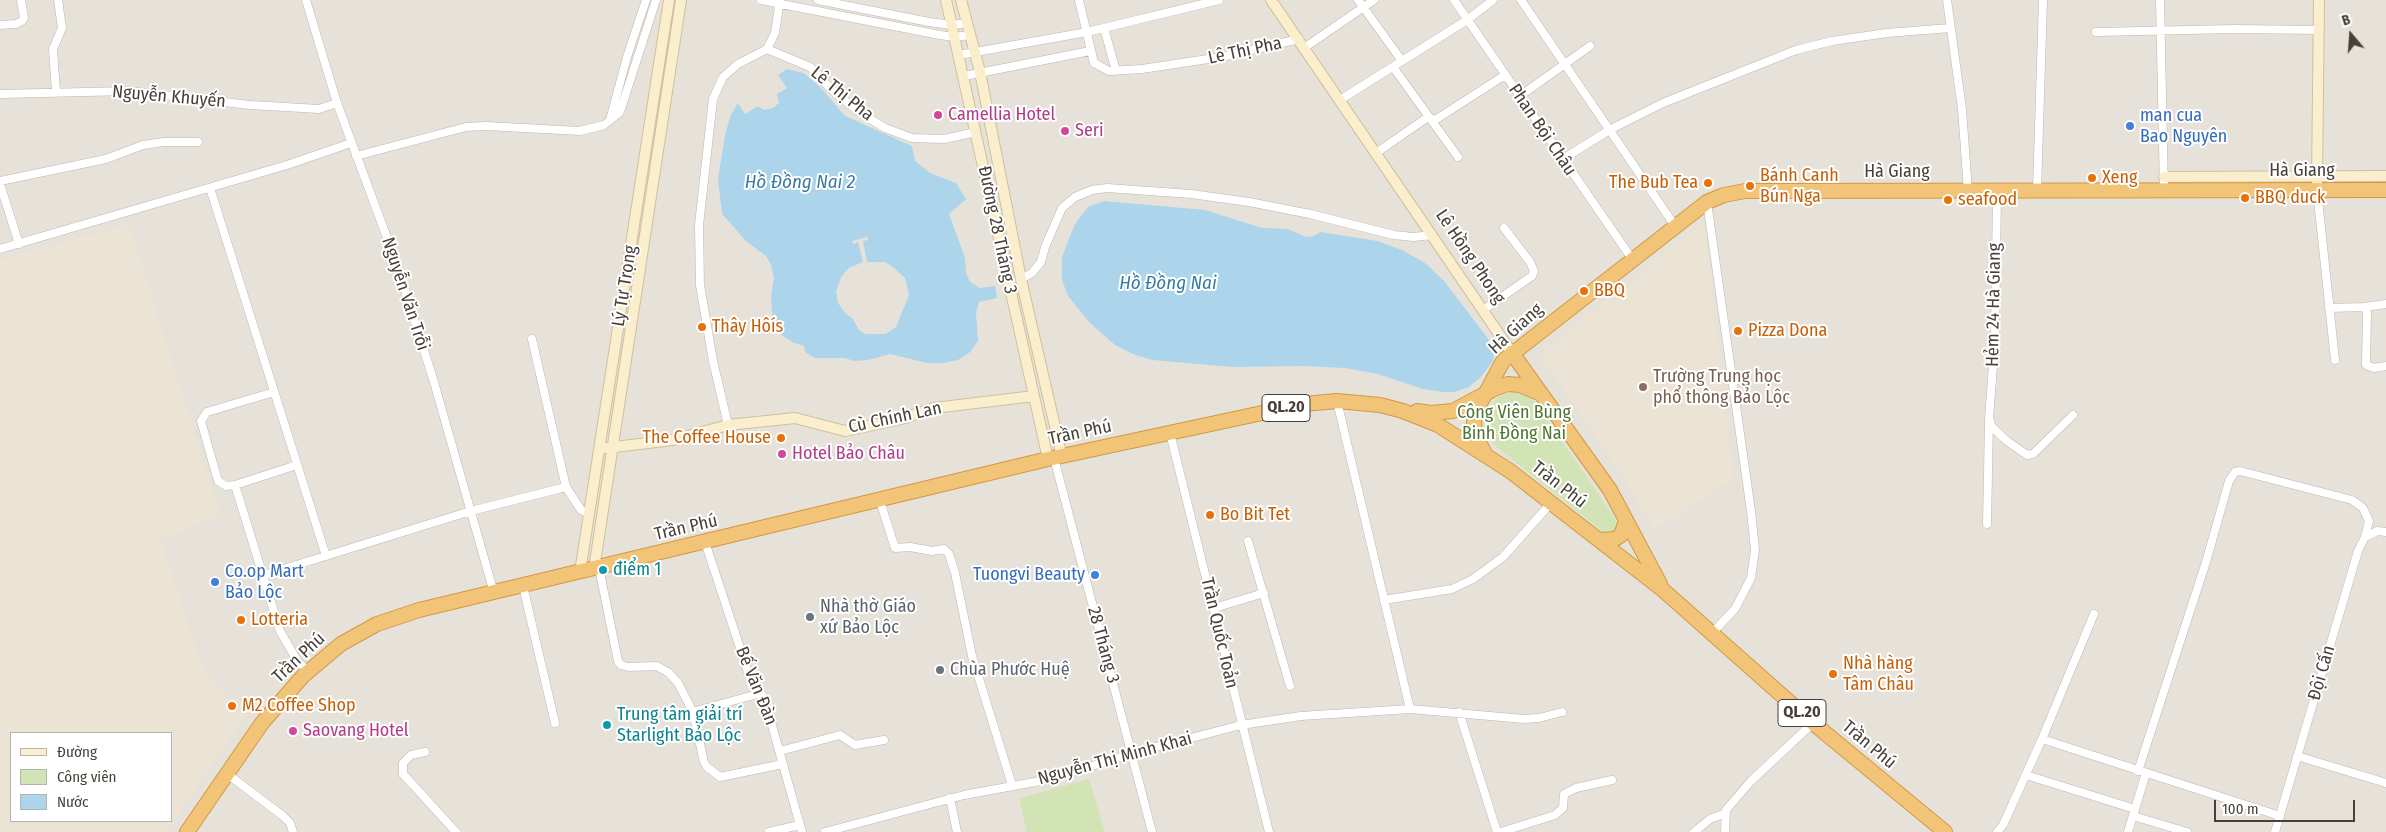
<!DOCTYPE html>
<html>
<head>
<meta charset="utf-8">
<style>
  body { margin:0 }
  #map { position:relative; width:2386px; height:832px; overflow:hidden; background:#f4f0ea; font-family:"Fira Sans Condensed",sans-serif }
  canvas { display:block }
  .legend { position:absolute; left:10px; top:732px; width:162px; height:90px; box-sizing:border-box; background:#fff; border:1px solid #b5b3b0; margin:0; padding:6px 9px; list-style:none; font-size:15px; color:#474139 }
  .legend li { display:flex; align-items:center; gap:10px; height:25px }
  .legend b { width:25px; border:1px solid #b5b3b0 }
  .north { position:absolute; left:2326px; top:10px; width:50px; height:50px; -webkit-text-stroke:4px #fff; paint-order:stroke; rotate:342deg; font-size:14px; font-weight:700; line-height:20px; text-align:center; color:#474139 }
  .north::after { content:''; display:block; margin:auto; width:18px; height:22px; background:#474139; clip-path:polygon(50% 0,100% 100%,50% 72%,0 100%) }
  .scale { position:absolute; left:2214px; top:800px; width:141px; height:22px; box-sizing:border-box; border:2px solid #474139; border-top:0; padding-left:6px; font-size:15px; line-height:18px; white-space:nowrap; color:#474139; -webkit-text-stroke:4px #fff; paint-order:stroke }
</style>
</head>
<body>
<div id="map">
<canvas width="2386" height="832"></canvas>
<ul class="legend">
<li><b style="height:6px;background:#faeecd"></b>Đường</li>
<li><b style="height:14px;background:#d2e4b6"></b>Công viên</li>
<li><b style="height:14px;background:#acd4eb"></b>Nước</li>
</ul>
<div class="north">B</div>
<div class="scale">100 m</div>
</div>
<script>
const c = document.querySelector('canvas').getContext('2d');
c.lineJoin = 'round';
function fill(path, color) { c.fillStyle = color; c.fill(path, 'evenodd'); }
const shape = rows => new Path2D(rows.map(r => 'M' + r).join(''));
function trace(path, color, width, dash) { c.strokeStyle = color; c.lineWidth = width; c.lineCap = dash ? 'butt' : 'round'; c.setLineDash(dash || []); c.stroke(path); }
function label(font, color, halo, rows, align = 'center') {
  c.font = font + ' "Fira Sans Condensed",sans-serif'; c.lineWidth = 4; c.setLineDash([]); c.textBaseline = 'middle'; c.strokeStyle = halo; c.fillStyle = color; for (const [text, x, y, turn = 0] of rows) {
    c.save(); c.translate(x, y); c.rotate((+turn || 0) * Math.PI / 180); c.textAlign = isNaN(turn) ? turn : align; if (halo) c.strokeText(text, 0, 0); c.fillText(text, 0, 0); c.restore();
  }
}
const residential = shape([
  [0,0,2386,0,2386,832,0,832],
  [11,733,171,733,171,821,11,821]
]);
const education = shape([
  [1704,222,1733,479,1654,529,1626,481,1540,355],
  [129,225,221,516,160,538,199,657,217,689,245,717,166,832,0,832,0,260],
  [171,733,171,821,11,821,11,733]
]);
const green = shape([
  [1516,391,1531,397,1535,402,1613,515,1617,523,1615,531,1603,532,1498,448,1484,434,1482,428,1482,415,1499,396],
  [1089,779,1105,832,1027,832,1019,798]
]);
const water = shape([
  [787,69,804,73,821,88,845,116,912,146,915,161,930,173,956,183,966,199,949,214,965,258,966,273,970,282,980,288,995,286,997,298,979,302,976,313,978,341,970,352,958,360,944,363,927,363,890,354,868,360,855,361,844,358,815,358,806,353,804,346,792,342,780,334,773,325,771,296,774,278,771,265,766,256,746,241,722,214,718,179,725,135,730,117,738,103,745,114,758,106,764,110,773,108,779,103,777,94,787,88,778,75],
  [867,237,868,240,863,241,867,262,885,262,894,268,905,278,909,295,896,327,886,334,865,334,859,330,853,319,845,313,838,303,836,292,841,277,849,268,863,262,858,242,853,244,852,241],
  [1104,201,1205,210,1262,228,1288,229,1306,237,1314,236,1321,232,1377,241,1402,250,1425,263,1444,281,1489,340,1494,350,1493,361,1481,377,1469,387,1454,392,1444,392,1423,389,1378,374,1345,368,1304,366,1232,367,1153,360,1135,355,1115,345,1090,323,1068,296,1062,280,1062,257,1075,224,1088,207]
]);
const street = shape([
  [306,0,337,103,396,262,434,382,494,593],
  [761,0,940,35,954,37,970,35],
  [818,0,929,22,952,25,967,23],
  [1079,0,1094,63,1109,71,1142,69,1221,57,1299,39],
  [1358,0,1402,61],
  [1454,0,1632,259],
  [1521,0,1675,226],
  [1947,0,1962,109,1968,191],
  [2160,0,2164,190],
  [0,25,16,24,22,21,24,18,21,0],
  [1104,28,1116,71],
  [2096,32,2234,29,2319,30],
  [1304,48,1374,0],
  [767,49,810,67,834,92,862,114,885,128,912,138,944,139,976,132],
  [959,55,1087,32,1219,0],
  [1393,67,1458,157],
  [964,76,1090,51],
  [56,92,53,49,62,28,58,0],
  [0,94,129,91,250,105,319,109,337,103],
  [1520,96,1590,46],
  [1340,100,1467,20,1493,0],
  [610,120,627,57,646,0],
  [1376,153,1428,117,1435,120,1505,75],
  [356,156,466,127,486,126,580,131,604,125,619,113,621,109,656,0],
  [1563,159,1611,129,1663,103,1796,50,1832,41,1887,33,1950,28],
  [0,181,106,159,143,145,164,142,198,142],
  [0,184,19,244],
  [210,188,326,556],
  [2317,190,2335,360],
  [1997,191,1995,339,1989,419,1992,427,2007,441,2027,455,2033,454,2073,415],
  [2037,191,2043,0],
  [1707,202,1751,511,1755,550,1751,578,1735,609,1712,633],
  [0,249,287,165,351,143],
  [1021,279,1032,273,1041,262,1045,247,1062,208,1075,197,1092,190,1107,188,1191,194,1249,202,1310,214,1394,235,1413,237,1432,235],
  [2365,307,2386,304],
  [2329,308,2365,307,2367,312,2366,365,2374,368,2386,366],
  [1483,310,1532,276,1534,271,1530,262,1504,228],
  [532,339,566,487,581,510,589,514],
  [274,392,207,412,201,421,218,481,226,486,235,485,297,465],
  [1337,401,1410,709],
  [728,425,713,361,700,285,699,225,713,99,723,77,738,64,767,49,775,33,780,0],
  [1170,433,1269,832],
  [1054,458,1152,832],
  [235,485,280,631,298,662,309,671],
  [880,501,895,548,910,547,932,551,944,549,949,554,955,573,972,656,1012,785],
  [1987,524,1989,421],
  [1248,541,1290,686],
  [705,542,750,678,764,697,802,832],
  [599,568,618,661,621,665,628,667,657,666,669,673,678,683,693,712,704,762,707,767,720,777,783,764],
  [264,575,471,511,566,487],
  [523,586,555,723],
  [1384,600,1452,589,1473,579,1503,557,1551,503],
  [1214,608,1264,593],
  [693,712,761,693],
  [1459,712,1497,832],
  [2042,739,2280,816],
  [780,751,840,735,855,745,884,740],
  [425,752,411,755,403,763,403,774,456,832],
  [2297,756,2386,783],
  [2138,771,2206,562,2229,481,2235,472,2240,471,2352,500,2363,508,2369,521,2365,537],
  [226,773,283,816,290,823,293,832],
  [2026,775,2135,809],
  [950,798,957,832],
  [2133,816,2187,832],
  [769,832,800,825],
  [825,832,964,795,1051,779,1133,753,1241,725,1301,716,1410,709,1524,719,1539,718,1562,712],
  [1501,832,1555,815,1563,808,1564,794,1576,788,1612,780],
  [1694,832,1710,819,1726,813],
  [1725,832,1726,810,1751,781,1813,723],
  [1997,832,2003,825,2042,739,2094,614],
  [2128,832,2146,773],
  [2275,832,2358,551,2365,537,2378,531,2386,532]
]);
const secondary = shape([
  [946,0,1048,459],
  [961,0,980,72,1021,279,1062,457],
  [1271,0,1512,353],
  [2164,177,2386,176],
  [2317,182,2319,0],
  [606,448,673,440,728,425,795,418,845,431,901,419,934,408,1034,396],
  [594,569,681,0],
  [580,572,669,0]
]);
const highway = shape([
  [1512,353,1610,490,1660,584],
  [1417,411,1431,413,1453,411,1496,388,1508,384,1520,385,1539,393],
  [1485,454,1475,434,1474,422,1476,411,1503,361,1707,202,1724,195,1745,191,2386,190],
  [1600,540,1615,539,1621,535,1626,521],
  [187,832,262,723,303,676,341,644,377,624,419,610,1048,459,1304,404,1337,401,1380,405,1403,411,1438,425,1510,471,1663,590,1813,723,1945,832]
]);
const markers = [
  [938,115,5,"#d1479c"],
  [2130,126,5,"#3f7fe0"],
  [1065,131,5,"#d1479c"],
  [2092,178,5,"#e8710a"],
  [1708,183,5,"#e8710a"],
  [1750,186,5,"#e8710a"],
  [2245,198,5,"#e8710a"],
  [1948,200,5,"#e8710a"],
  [1584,291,5,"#e8710a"],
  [702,327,5,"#e8710a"],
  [1738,331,5,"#e8710a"],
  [1643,387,5,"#8d6e63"],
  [781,438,5,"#e8710a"],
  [782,454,5,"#d1479c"],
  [1210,515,5,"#e8710a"],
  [603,570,5,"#0f9aa8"],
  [1095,575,5,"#3f7fe0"],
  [215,582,5,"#3f7fe0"],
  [810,617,5,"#6b7280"],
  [241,620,5,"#e8710a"],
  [940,670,5,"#6b7280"],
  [1833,674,5,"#e8710a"],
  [232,706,5,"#e8710a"],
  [607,725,5,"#0f9aa8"],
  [293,731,5,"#d1479c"]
];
const shields = [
  [1286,408,48],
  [1802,713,48]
];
const shieldNames = [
  ["QL.20",1286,408],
  ["QL.20",1802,713]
];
const streetNames = [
  ["Lê Thị Pha",1245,51,-12],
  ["Lê Thị Pha",842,94,39],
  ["Nguyễn Khuyến",169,97,5],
  ["Phan Bội Châu",1542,130,56],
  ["Hà Giang",2302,171],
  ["Hà Giang",1897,172],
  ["Đường 28 Tháng 3",997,230,78],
  ["Lê Hồng Phong",1470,257,56],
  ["Lý Tự Trọng",625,286,-81],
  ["Nguyễn Văn Trỗi",405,294,72],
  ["Hẻm 24 Hà Giang",1994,305,-89],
  ["Hà Giang",1516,329,-42],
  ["Cù Chính Lan",895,418,-12],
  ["Trần Phú",1080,433,-12],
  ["Trần Phú",1559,485,38],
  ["Trần Phú",686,528,-13],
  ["Trần Quốc Toản",1219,633,77],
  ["28 Tháng 3",1103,645,75],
  ["Trần Phú",299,658,-43],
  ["Đội Cấn",2322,673,-74],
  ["Bế Văn Đàn",756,686,68],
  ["Trần Phú",1869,745,40],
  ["Nguyễn Thị Minh Khai",1115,759,-15]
];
const hotelNames = [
  ["Camellia Hotel",948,115],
  ["Seri",1075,131],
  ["Hotel Bảo Châu",792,454],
  ["Saovang Hotel",303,731]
];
const shopNames = [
  ["man cua",2140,116],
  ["Bao Nguyên",2140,137],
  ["Co.op Mart",225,572],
  ["Bảo Lộc",225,593],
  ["Tuongvi Beauty",1085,575,"right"]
];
const foodNames = [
  ["Bánh Canh",1760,176],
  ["Bún Nga",1760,197],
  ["Xeng",2102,178],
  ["The Bub Tea",1698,183,"right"],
  ["BBQ duck",2255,198],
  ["seafood",1958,200],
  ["BBQ",1594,291],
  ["Thây Hôís",712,327],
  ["Pizza Dona",1748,331],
  ["The Coffee House",771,438,"right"],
  ["Bo Bit Tet",1220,515],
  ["Lotteria",251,620],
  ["Nhà hàng",1843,664],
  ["Tâm Châu",1843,685],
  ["M2 Coffee Shop",242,706]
];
const educationNames = [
  ["Trường Trung học",1653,377],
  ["phổ thông Bảo Lộc",1653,398]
];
const parkNames = [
  ["Công Viên Bùng",1514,413],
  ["Binh Đồng Nai",1514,434]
];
const cultureNames = [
  ["điểm 1",613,570],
  ["Trung tâm giải trí",617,715],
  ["Starlight Bảo Lộc",617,736]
];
const worshipNames = [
  ["Nhà thờ Giáo",820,607],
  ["xứ Bảo Lộc",820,628],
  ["Chùa Phước Huệ",950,670]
];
const waterNames = [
  ["Hồ Đồng Nai 2",800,183],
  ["Hồ Đồng Nai",1168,284]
];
fill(residential, '#e7e2d9');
fill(education, '#ebe4d5');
fill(green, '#d2e4b6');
fill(water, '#acd4eb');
trace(street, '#beb8ad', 9);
trace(secondary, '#cfc09d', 12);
trace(highway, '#d19847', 16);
trace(street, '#fff', 8);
trace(secondary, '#faeecd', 10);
trace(highway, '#f2c477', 14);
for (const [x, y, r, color] of markers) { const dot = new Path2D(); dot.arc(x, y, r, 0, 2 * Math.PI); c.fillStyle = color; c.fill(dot); trace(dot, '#fff', 2); }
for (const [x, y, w] of shields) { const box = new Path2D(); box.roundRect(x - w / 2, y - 13.5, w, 27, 4); c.fillStyle = '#fff'; c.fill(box); trace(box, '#474139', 1); }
label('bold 16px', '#474139', null, shieldNames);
label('18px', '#474139', '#fff', streetNames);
label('18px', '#b23c85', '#fff', hotelNames, 'left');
label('18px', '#366cbe', '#fff', shopNames, 'left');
label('18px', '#c56008', '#fff', foodNames, 'left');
label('18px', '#785e54', '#fff', educationNames, 'left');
label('18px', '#4d7530', '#fff', parkNames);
label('18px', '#0d838f', '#fff', cultureNames, 'left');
label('18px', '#5b616d', '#fff', worshipNames, 'left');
label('italic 19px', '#387aa3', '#fff', waterNames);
</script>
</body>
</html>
